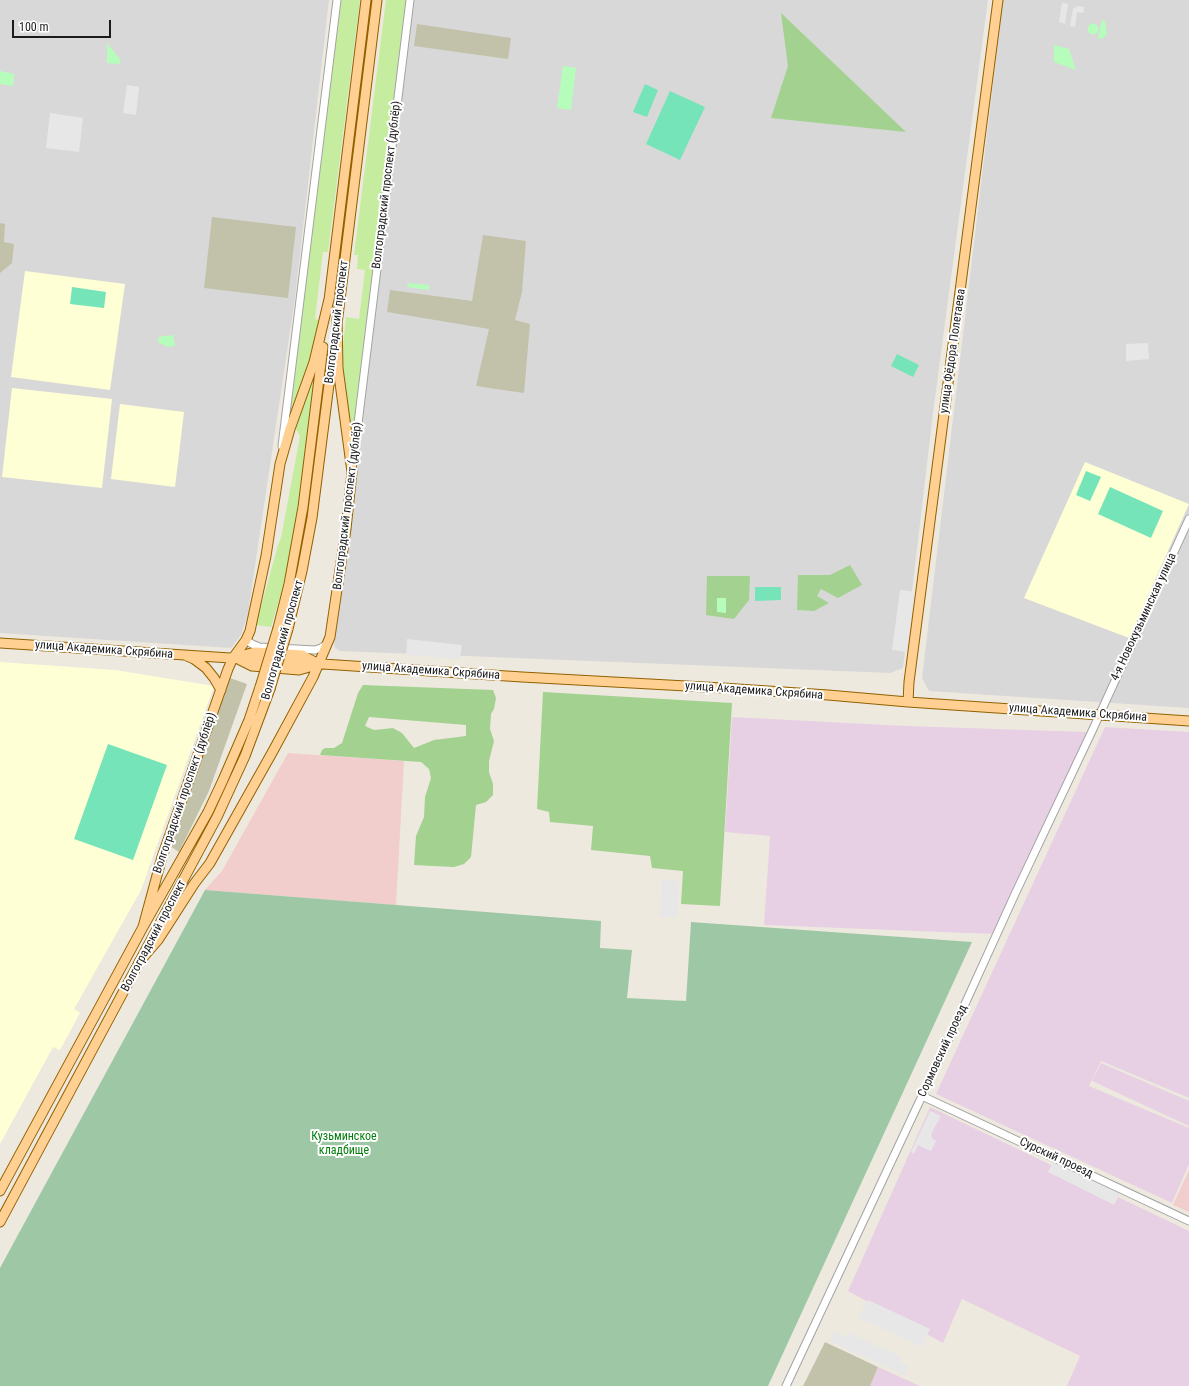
<!DOCTYPE html>
<html>
<head>
<meta charset="utf-8">
<style>
  body { margin:0 }
  #map { position:relative; width:1189px; height:1386px; overflow:hidden; background:#eee9df; font-family:"Roboto Condensed",sans-serif }
  canvas { display:block }
  .scale { position:absolute; left:12px; top:20px; width:99px; height:18px; box-sizing:border-box; border:2px solid #1b1b1b; border-top:0; padding-left:5px; font-size:12px; line-height:14px; white-space:nowrap; color:#1b1b1b; -webkit-text-stroke:3px #fff; paint-order:stroke }
</style>
</head>
<body>
<div id="map">
<canvas width="1189" height="1386"></canvas>
<div class="scale">100 m</div>
</div>
<script>
const c = document.querySelector('canvas').getContext('2d');
c.lineJoin = 'round';
function fill(path, color) { c.fillStyle = color; c.fill(path, 'evenodd'); }
const shape = rows => new Path2D(rows.map(r => 'M' + r).join(''));
function trace(path, color, width, dash) { c.strokeStyle = color; c.lineWidth = width; c.lineCap = dash ? 'butt' : 'round'; c.setLineDash(dash || []); c.stroke(path); }
function label(font, color, halo, rows, align = 'center') {
  c.font = font + ' "Roboto Condensed",sans-serif'; c.lineWidth = 4; c.setLineDash([]); c.textBaseline = 'middle'; c.strokeStyle = halo; c.fillStyle = color; for (const [text, x, y, turn = 0] of rows) {
    c.save(); c.translate(x, y); c.rotate((+turn || 0) * Math.PI / 180); c.textAlign = isNaN(turn) ? turn : align; if (halo) c.strokeText(text, 0, 0); c.fillText(text, 0, 0); c.restore();
  }
}
const residential = shape([
  [0,0,329,0,295,298,248,613,241,635,231,648,0,633],
  [413,0,988,0,933,413,903,668,890,673,340,651,335,648,334,643,337,611,340,608,345,571,343,566],
  [1003,0,1189,0,1189,708,929,691,922,678]
]);
const commercial = shape([
  [288,753,404,761,396,905,205,890,222,871],
  [1189,1170,1189,1212,1173,1205]
]);
const industrial = shape([
  [732,717,906,726,1087,732,993,934,764,925,770,836,725,832],
  [1105,727,1189,732,1189,1098,1101,1061,1089,1086,1189,1128,1189,1164,1172,1203,936,1094],
  [1101,1063,1189,1101,1189,1126,1092,1081],
  [930,1107,1189,1231,1189,1386,1067,1386,1080,1356,962,1299,943,1343,848,1291],
  [878,1367,920,1386,870,1386]
]);
const education = shape([
  [25,271,125,284,110,390,11,377],
  [12,388,112,399,102,488,2,477],
  [120,404,184,412,175,487,111,479],
  [1085,462,1189,504,1129,638,1024,598],
  [0,662,115,670,214,686,141,890,74,1009,80,1013,60,1050,53,1047,0,1144]
]);
const construction = shape([
  [417,24,511,38,508,59,414,46],
  [212,217,296,227,288,298,204,288],
  [0,223,5,224,4,242,14,244,12,263,0,273],
  [483,235,526,241,522,292,515,320,530,324,524,393,476,386,489,329,387,312,390,290,472,301],
  [230,678,247,684,209,791,179,852,170,846,194,777],
  [825,1342,878,1367,870,1386,803,1386]
]);
const grass = shape([
  [340,0,360,0,328,252,323,252,315,319,319,320,315,353,287,427],
  [386,0,408,0,354,433,350,434,341,363,346,317,359,319,365,270,357,269,358,255,354,255],
  [316,369,318,369,302,482,295,529,283,587,271,627,256,625,278,545,281,538,300,436,295,427]
]);
const forest = shape([
  [781,13,906,132,771,118,788,66],
  [850,565,862,585,838,598,821,589,817,596,829,603,814,611,797,610,798,575,830,575],
  [707,576,750,576,749,600,734,619,706,615],
  [363,685,493,690,496,698,494,709,491,714,490,729,494,741,489,761,489,772,493,784,493,795,486,802,476,805,471,857,464,864,454,867,414,865,416,836,424,817,425,797,431,778,429,769,421,762,320,755,322,750,325,748,334,748,342,743,358,693],
  [369,717,466,725,466,736,434,740,414,748,402,733,393,728,374,730,365,726],
  [543,692,732,703,720,906,681,904,683,871,652,868,650,856,591,850,593,826,550,822,549,812,537,809]
]);
const cemetery = shape([
  [205,890,601,921,600,948,632,950,627,998,686,1001,691,922,972,942,768,1386,0,1386,0,1268]
]);
const park = shape([
  [1102,20,1105,21,1107,34,1103,38,1100,39,1098,38],
  '1087.5 29a5.5 5.5 0 1 1 11 0a5.5 5.5 0 1 1-11 0Z',
  [107,43,120,59,120,64,107,63],
  [1054,45,1069,49,1076,70,1054,62],
  [563,66,576,68,571,110,557,108],
  [0,71,14,74,13,86,0,84],
  [408,283,429,285,429,290,407,287],
  [173,335,175,346,168,347,159,343,158,337],
  [717,598,726,598,726,613,717,612]
]);
const pitch = shape([
  [645,84,658,90,647,117,633,112],
  [670,91,705,107,680,160,646,144],
  [72,287,106,292,104,308,70,304],
  [897,354,919,365,913,377,891,366],
  [1086,471,1101,477,1090,501,1076,495],
  [1110,487,1163,511,1151,538,1098,514],
  [755,587,781,587,781,600,755,601],
  [108,744,167,765,133,860,74,839]
]);
const parking = shape([
  [1062,3,1068,4,1065,24,1059,22],
  [1077,6,1084,7,1083,13,1077,12,1075,27,1070,26,1073,9],
  [127,85,139,87,136,115,123,113],
  [50,113,83,118,79,152,46,148],
  [1148,343,1149,359,1126,361,1126,344],
  [900,590,917,592,909,652,892,650],
  [407,639,462,645,460,659,406,655],
  [662,880,679,881,677,918,660,917],
  [930,1111,941,1116,931,1134,932,1138,936,1141,931,1151,918,1145,914,1154,911,1152],
  [1054,1160,1120,1193,1114,1205,1048,1172],
  [868,1300,930,1329,921,1347,858,1317],
  [835,1332,848,1337,850,1333,901,1357,899,1361,909,1366,905,1376,830,1341]
]);
const minor = shape([
  [282,446,337,0],
  [353,464,410,0],
  [246,640,252,644,259,647,315,650,321,648,327,644],
  [922,1096,1189,1221],
  [786,1386,960,1015,1015,894,1093,729,1189,519]
]);
const major = shape([
  [329,300,366,0],
  [337,324,377,0],
  [278,628,289,584,303,507,323,347],
  [288,629,302,571,312,518,333,353],
  [0,643,522,677,723,688,828,695,908,702,1189,721],
  [187,656,194,659,206,668,214,678,221,690],
  [240,656,255,652,302,655,315,662],
  [240,660,252,666,299,670,313,666],
  [908,702,909,682,998,0],
  [143,927,162,857,228,669,233,658,246,640,250,631,266,556,280,464,290,429,314,362,330,295],
  [139,962,158,940,194,884,210,863,273,751,313,677,330,637,346,529,352,472,338,368,337,319],
  [0,1191,143,927,208,812,223,780,249,720,260,687],
  [0,1222,217,817,245,756,270,689]
]);
const majorBridge = shape([
  [260,687,278,628],
  [270,689,288,629]
]);
const streetNames = [
  ["Волгоградский проспект (дублёр)",387,185,-83],
  ["Волгоградский проспект",337,322,-83],
  ["улица Фёдора Полетаева",953,351,-82],
  ["Волгоградский проспект (дублёр)",348,506,-83],
  ["4-я Новокузьминская улица",1144,617,-65],
  ["Волгоградский проспект",283,640,-74],
  ["улица Академика Скрябина",104,650,4],
  ["улица Академика Скрябина",431,671,4],
  ["улица Академика Скрябина",754,691,4],
  ["улица Академика Скрябина",1078,713,4],
  ["Волгоградский проспект (дублёр)",185,793,-71],
  ["Волгоградский проспект",154,936,-62],
  ["Сормовский проезд",943,1051,-65],
  ["Сурский проезд",1056,1158,25]
];
const parkNames = [
  ["Кузьминское",344,1137],
  ["кладбище",344,1151]
];
fill(residential, '#d9d8d8');
fill(commercial, '#f1cdcc');
fill(industrial, '#e7d0e3');
fill(education, '#ffffd6');
fill(construction, '#c2c2aa');
fill(grass, '#c6ed9f');
fill(forest, '#a3d190');
fill(cemetery, '#9ec8a5');
fill(park, '#b6fdbc');
fill(pitch, '#75e4b9');
fill(parking, '#e7e7e7');
trace(minor, '#a2a2a2', 9);
trace(major, '#916100', 11);
trace(minor, '#fff', 7);
trace(major, '#ffd092', 9);
trace(majorBridge, '#916100', 11, []);
trace(majorBridge, '#ffd092', 9);
label('12px', '#1b1b1b', '#fff', streetNames);
label('12px', '#037f0d', '#fff', parkNames);
</script>
</body>
</html>
